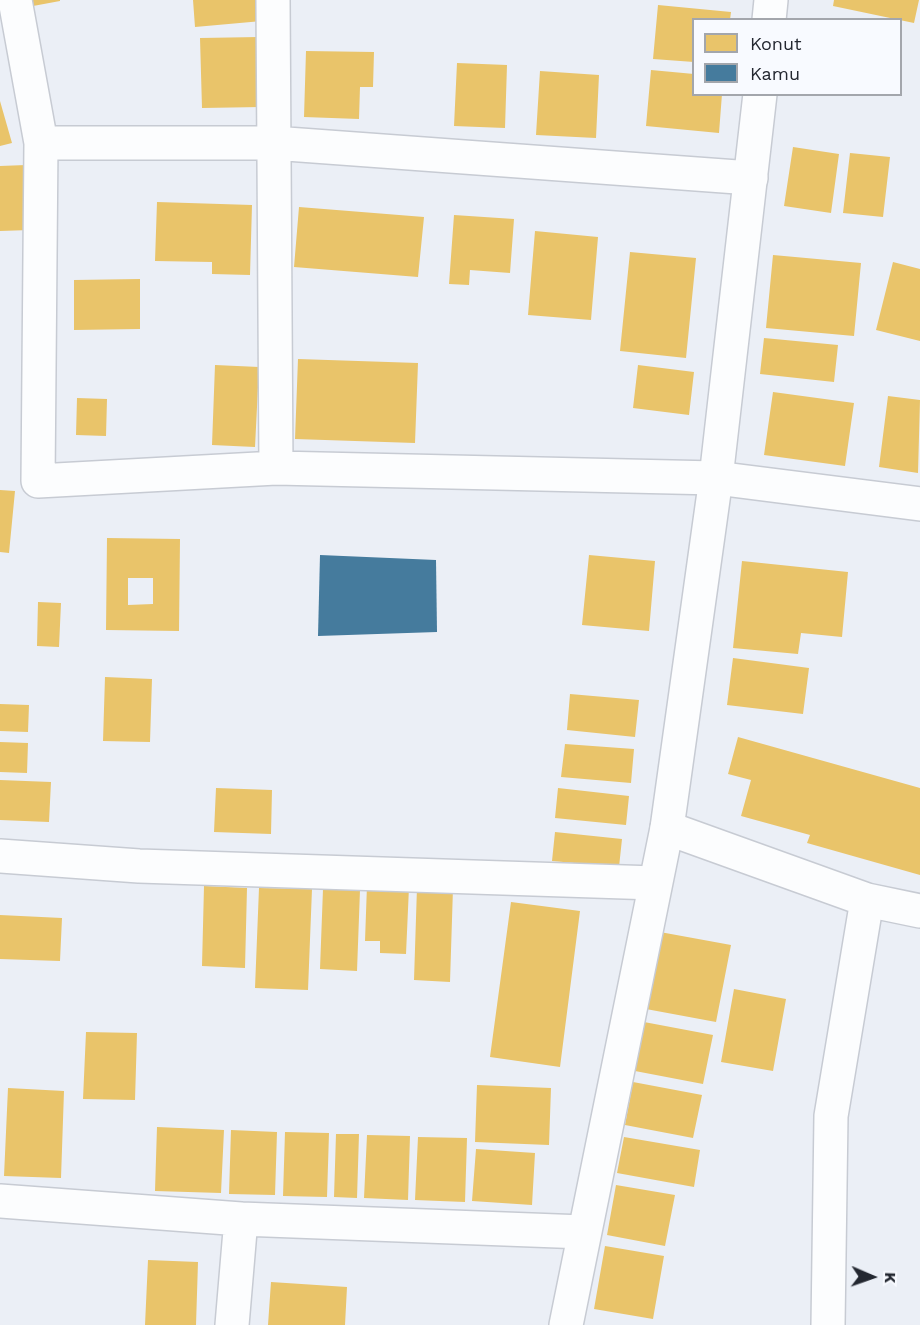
<!DOCTYPE html>
<html>
<head>
<meta charset="utf-8">
<style>
  body { margin:0 }
  #map { position:relative; width:920px; height:1325px; overflow:hidden; background:#ebeff6; font-family:"Work Sans",sans-serif }
  canvas { display:block }
  .legend { position:absolute; left:692px; top:18px; width:210px; height:78px; box-sizing:border-box; background:#f8faff; border:2px solid #a3a6ac; margin:0; padding:8px 10px; list-style:none; font-size:18px; color:#232730 }
  .legend li { display:flex; align-items:center; gap:12px; height:30px }
  .legend b { width:30px; border:2px solid #a3a6ac }
  .north { position:absolute; left:842px; top:1247px; width:60px; height:60px; -webkit-text-stroke:4px #f8faff; paint-order:stroke; rotate:92deg; font-size:16px; font-weight:700; line-height:24px; text-align:center; color:#232730 }
  .north::after { content:''; display:block; margin:auto; width:21px; height:27px; background:#232730; clip-path:polygon(50% 0,100% 100%,50% 72%,0 100%) }
</style>
</head>
<body>
<div id="map">
<canvas width="920" height="1325"></canvas>
<ul class="legend">
<li><b style="height:16px;background:#e9c46a"></b>Konut</li>
<li><b style="height:16px;background:#457b9d"></b>Kamu</li>
</ul>
<div class="north">K</div>
</div>
<script>
const c = document.querySelector('canvas').getContext('2d');
c.lineJoin = 'round';
function fill(path, color) { c.fillStyle = color; c.fill(path, 'evenodd'); }
const shape = rows => new Path2D(rows.map(r => 'M' + r).join(''));
function trace(path, color, width, dash) { c.strokeStyle = color; c.lineWidth = width; c.lineCap = dash ? 'butt' : 'round'; c.setLineDash(dash || []); c.stroke(path); }
const homes = shape([
  [32,0,60,0,60,1,33,6],
  [193,0,260,0,262,21,195,27],
  [834,0,919,0,914,23,833,6],
  [658,5,731,12,730,20,694,20,694,62,653,59],
  [259,37,261,107,202,108,200,38],
  [306,51,374,52,373,87,360,87,359,119,304,117],
  [457,63,507,65,505,128,454,126],
  [651,70,694,74,694,94,722,94,719,133,646,126],
  [540,71,599,75,596,138,536,135],
  [0,101,12,143,0,146],
  [793,147,839,154,831,213,784,206],
  [850,153,890,157,883,217,843,213],
  [26,165,30,230,0,231,0,166],
  [157,202,252,205,250,275,212,274,212,262,155,261],
  [299,207,424,217,418,277,294,267],
  [454,215,514,219,510,273,470,270,469,285,449,284],
  [535,231,598,237,591,320,528,315],
  [630,252,696,258,686,358,620,351],
  [773,255,861,263,854,336,766,328],
  [893,262,920,269,920,341,876,330],
  [140,279,140,329,74,330,74,280],
  [764,338,838,345,834,382,760,374],
  [298,359,418,363,415,443,295,439],
  [215,365,259,367,255,447,212,445],
  [638,365,694,372,689,415,633,408],
  [773,392,854,403,845,466,764,455],
  [888,396,920,400,918,473,879,467],
  [77,398,107,399,106,436,76,435],
  [0,490,15,491,9,553,0,552],
  [107,538,180,539,179,631,106,630],
  [128,578,153,578,153,604,128,605],
  [589,555,655,561,649,631,582,625],
  [742,561,848,572,842,637,801,633,798,654,733,648],
  [38,602,61,603,59,647,37,646],
  [733,658,809,668,803,714,727,705],
  [105,677,152,679,150,742,103,741],
  [570,694,639,700,635,737,567,730],
  [0,704,29,705,28,732,0,731],
  [738,737,920,788,920,875,807,843,810,835,741,816,751,780,728,774],
  [0,742,28,743,27,773,0,772],
  [565,744,634,749,631,783,561,777],
  [0,780,51,782,49,822,0,820],
  [216,788,272,790,271,834,214,832],
  [558,788,629,796,626,825,555,818],
  [555,832,622,839,619,867,552,861],
  [367,885,409,887,406,954,380,953,380,941,365,941],
  [204,886,247,888,245,968,202,966],
  [417,887,453,888,450,982,414,980],
  [259,888,312,889,308,990,255,988],
  [323,889,360,890,357,971,320,969],
  [511,902,580,911,560,1067,490,1057],
  [0,915,62,918,60,961,0,959],
  [660,932,731,945,716,1022,646,1009],
  [734,989,786,999,773,1071,721,1062],
  [644,1022,713,1035,703,1084,635,1071],
  [86,1032,137,1033,135,1100,83,1099],
  [633,1082,702,1095,693,1138,625,1125],
  [477,1085,551,1088,549,1145,475,1142],
  [8,1088,64,1091,61,1178,4,1176],
  [157,1127,224,1130,221,1193,155,1191],
  [231,1130,277,1132,275,1195,229,1194],
  [285,1132,329,1133,327,1197,283,1196],
  [336,1134,359,1134,357,1198,334,1197],
  [367,1135,410,1136,408,1200,364,1198],
  [418,1137,467,1138,465,1202,415,1200],
  [624,1137,700,1150,694,1187,617,1173],
  [476,1149,535,1153,532,1205,472,1201],
  [616,1185,675,1195,665,1246,607,1235],
  [605,1246,664,1256,653,1319,594,1309],
  [148,1260,198,1262,196,1325,145,1325],
  [271,1282,347,1287,345,1325,268,1325]
]);
const public = shape([
  [320,555,436,560,437,632,318,636]
]);
const minor = shape([
  [15,0,41,143,38,481,276,468,716,478,920,504],
  [273,0,276,468],
  [41,143,273,143,751,178],
  [667,828,867,900,920,911],
  [0,856,139,866,655,883],
  [0,1201,241,1219,584,1232],
  [232,1325,241,1219],
  [828,1325,831,1116,867,900]
]);
const tertiary = shape([
  [769,20,771,0],
  [566,1325,667,828,716,478,760,94]
]);
fill(homes, '#e9c46a');
fill(public, '#457b9d');
trace(minor, '#c7cbd3', 36);
trace(tertiary, '#c7cbd3', 36);
trace(minor, '#fcfdfe', 33);
trace(tertiary, '#fcfdfe', 33);
</script>
</body>
</html>
